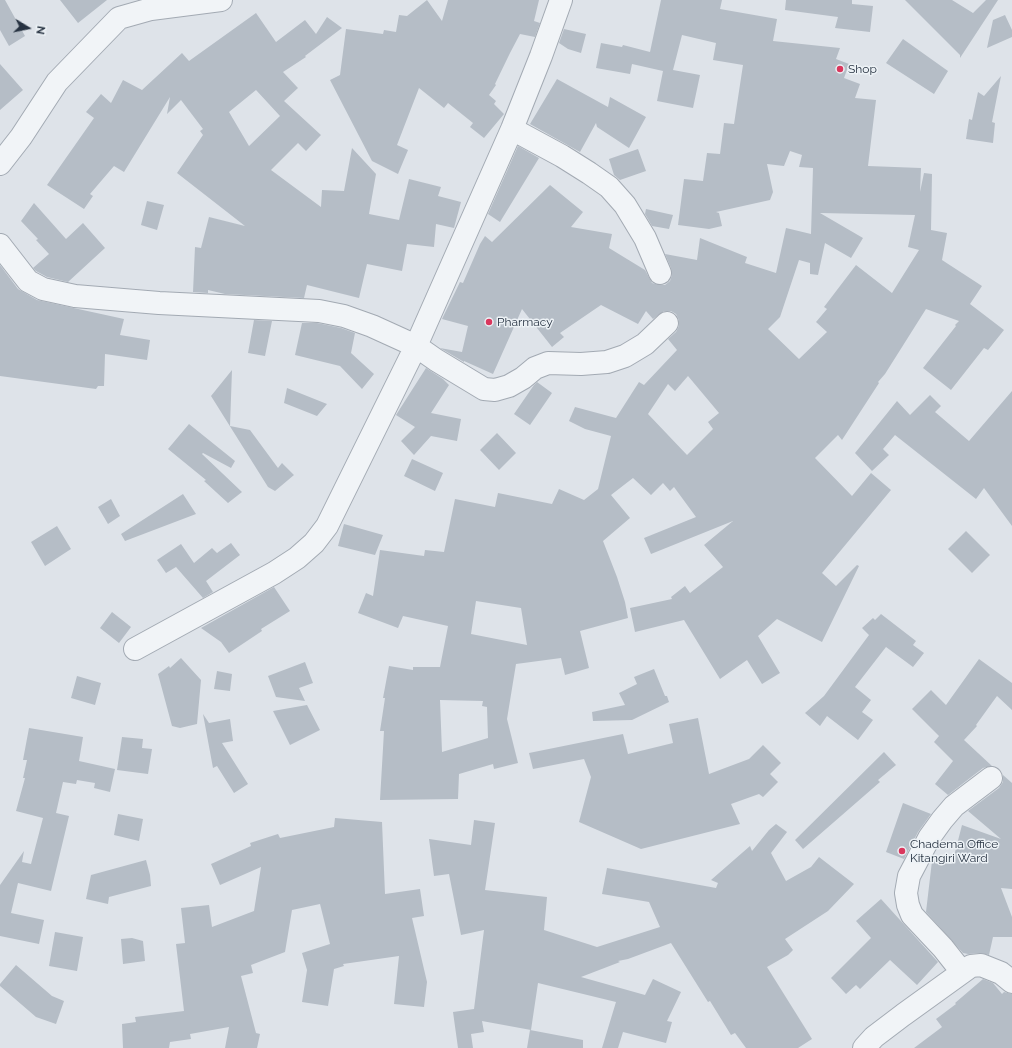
<!DOCTYPE html>
<html>
<head>
<meta charset="utf-8">
<style>
  body { margin:0 }
  #map { position:relative; width:1012px; height:1048px; overflow:hidden; background:#dee3e9; font-family:Raleway,sans-serif }
  canvas { display:block }
  .north { position:absolute; left:8px; top:8px; width:40px; height:40px; -webkit-text-stroke:3px #edf2f6; paint-order:stroke; rotate:100deg; font-size:11px; font-weight:700; line-height:16px; text-align:center; color:#263241 }
  .north::after { content:''; display:block; margin:auto; width:14px; height:18px; background:#263241; clip-path:polygon(50% 0,100% 100%,50% 72%,0 100%) }
</style>
</head>
<body>
<div id="map">
<canvas width="1012" height="1048"></canvas>
<div class="north">N</div>
</div>
<script>
const c = document.querySelector('canvas').getContext('2d');
c.lineJoin = 'round';
function fill(path, color) { c.fillStyle = color; c.fill(path, 'evenodd'); }
const shape = rows => new Path2D(rows.map(r => 'M' + r).join(''));
function trace(path, color, width, dash) { c.strokeStyle = color; c.lineWidth = width; c.lineCap = dash ? 'butt' : 'round'; c.setLineDash(dash || []); c.stroke(path); }
function label(font, color, halo, rows, align = 'center') {
  c.font = font + ' Raleway,sans-serif'; c.lineWidth = 3; c.setLineDash([]); c.textBaseline = 'middle'; c.strokeStyle = halo; c.fillStyle = color; for (const [text, x, y, turn = 0] of rows) {
    c.save(); c.translate(x, y); c.rotate((+turn || 0) * Math.PI / 180); c.textAlign = isNaN(turn) ? turn : align; if (halo) c.strokeText(text, 0, 0); c.fillText(text, 0, 0); c.restore();
  }
}
const building = shape([
  [0,0,5,0,25,36,9,46,0,30],
  [60,0,107,0,78,23],
  [427,0,442,21,448,0,539,0,534,21,540,23,535,37,520,34,510,53,509,53,510,53,495,84,496,85,489,95,496,101,494,104,504,114,484,138,470,127,473,123,448,103,444,108,419,88,397,145,408,150,398,174,372,161,330,80,340,75,346,29,383,34,384,30,396,32,399,15,407,16],
  [661,0,722,0,720,9,777,19,773,41,840,48,836,59,849,64,844,78,860,84,855,98,876,100,868,166,921,168,920,192,924,173,932,174,931,230,947,233,942,260,982,286,970,304,1004,330,988,350,984,348,951,390,923,368,956,326,955,325,959,321,926,309,885,374,878,382,879,383,842,440,838,435,815,458,852,496,871,473,891,490,822,573,836,586,857,565,859,566,822,642,777,619,758,636,780,673,762,684,747,660,720,679,684,620,635,632,630,608,672,599,671,597,685,586,690,593,723,567,704,545,733,521,651,554,644,538,696,517,674,487,670,491,663,483,651,495,633,478,611,495,630,518,603,541,617,577,625,602,628,618,580,631,589,668,565,675,561,658,516,664,507,719,518,763,494,769,493,764,459,774,458,799,380,800,384,731,380,731,385,698,383,698,389,666,413,670,413,667,440,667,448,626,403,616,398,628,358,613,366,593,373,596,380,550,424,556,425,550,444,552,455,499,495,507,498,493,552,504,559,489,584,500,598,489,611,436,585,429,569,421,575,407,616,418,639,382,644,385,677,350,668,339,676,332,679,326,679,320,676,314,671,311,664,311,653,319,646,311,638,324,601,305,560,333,564,337,552,347,522,309,493,374,464,361,464,362,440,348,462,352,468,326,442,319,460,282,463,283,480,244,485,236,492,242,550,185,583,212,571,227,612,234,609,248,645,270,652,283,659,285,665,285,670,281,672,275,671,268,665,254,697,260,700,238,747,257,745,263,776,273,786,228,811,234,813,168,799,167,802,155,790,151,784,166,767,164,773,192,770,200,716,212,719,213,722,226,709,229,678,225,684,179,703,181,707,153,720,154,724,123,734,124,743,65,713,60,716,43,682,35,673,70,700,75,693,108,657,101,663,71,632,64,630,74,596,68,601,43,622,47,623,45,650,52],
  [820,213,915,215,908,247,919,250,892,293,856,265,824,307,827,309,816,322,827,332,799,359,768,329,780,317,799,260,810,263,810,274,818,275,825,243,851,258,863,238],
  [688,376,719,413,708,422,713,429,687,455,648,414,668,384,675,391],
  [476,601,521,608,527,645,471,634],
  [440,700,483,701,482,706,487,707,488,738,442,752],
  [786,0,852,0,852,4,873,6,870,32,835,28,838,17,785,10],
  [905,0,952,0,973,13,986,0,998,0,960,58,960,55],
  [256,13,276,42,305,20,316,34,327,17,342,28,305,56,306,57,283,72,298,88,284,101,321,135,306,151,298,143,271,170,321,207,322,190,344,191,352,148,376,174,369,214,399,220,409,179,441,187,438,196,461,202,454,228,436,224,434,247,407,244,402,271,367,264,359,298,307,285,304,298,225,294,208,290,208,293,193,292,195,247,201,248,209,217,245,226,177,173,203,135,200,131,203,129,181,100,167,114,170,97,124,172,114,166,90,194,93,196,84,209,47,185,94,118,86,112,101,94,111,103,123,80,142,90,182,53,189,61],
  [256,90,280,116,249,146,229,112],
  [1005,15,1012,30,1012,37,987,48,993,20],
  [564,29,586,34,581,53,568,49,559,43],
  [903,39,948,71,934,94,886,63],
  [0,64,23,90,0,110],
  [1001,76,992,122,995,123,993,143,966,139,969,119,972,120,978,92,984,96],
  [557,79,608,107,610,97,646,117,629,148,597,127,596,123,580,152,530,124],
  [518,146,539,158,500,222,488,214],
  [638,149,646,171,620,180,614,175,609,159],
  [147,201,164,205,157,230,141,225],
  [34,203,66,239,83,223,105,248,68,282,47,277,36,271,33,268,49,254,36,240,38,239,21,221],
  [646,209,673,215,669,229,652,226,645,214],
  [0,265,18,289,37,300,124,319,120,335,150,340,147,360,105,354,104,386,98,386,96,389,0,376],
  [254,320,272,321,265,356,248,353],
  [302,323,317,323,341,328,355,333,351,353,374,374,362,389,340,366,295,355],
  [426,368,443,379,449,385,431,413,461,419,457,441,431,436,414,455,401,441,415,427,396,415],
  [232,370,230,426,250,430,278,468,282,463,294,475,275,491,268,487,211,396],
  [537,382,552,393,530,425,514,414,534,385],
  [287,388,327,404,317,416,284,403],
  [1012,391,1012,526,984,488,976,499,895,435,883,449,889,455,872,471,855,453,897,401,910,415,930,395,941,406,935,412,969,441],
  [189,424,235,461,231,468,203,453,202,454,242,492,228,503,204,481,206,480,168,449],
  [497,433,516,453,499,470,480,450],
  [412,459,443,473,435,491,404,476],
  [183,494,196,514,125,541,121,534],
  [111,499,120,516,108,524,98,507],
  [344,524,383,535,375,555,338,546],
  [57,526,71,549,45,566,31,542],
  [966,531,990,555,972,573,948,549],
  [231,543,240,555,206,581,213,592,203,598,176,567,166,573,157,560,181,544,194,563,212,548,217,553],
  [274,587,290,611,261,629,262,631,229,653,221,642,201,628],
  [112,612,131,627,119,643,100,628],
  [881,614,916,641,913,645,924,653,913,667,886,647,855,687,871,700,862,712,873,720,858,740,827,716,820,726,805,713,824,696,869,635,862,628,873,618,875,620],
  [181,658,201,680,197,724,180,728,172,726,158,674,169,666,170,668],
  [979,659,1012,683,1012,710,997,696,976,725,977,726,964,740,992,766,983,768,948,795,935,784,953,761,934,742,939,736,912,709,931,690,946,705],
  [305,662,313,683,299,688,305,701,276,697,268,676],
  [654,669,665,696,667,696,669,702,632,720,593,721,592,712,625,705,619,693,637,684,634,677],
  [217,671,232,674,230,691,214,689],
  [77,676,101,683,95,705,71,698],
  [307,705,320,730,290,745,273,711],
  [203,714,209,723,230,719,233,741,222,743,248,784,234,793,217,766,213,768],
  [698,718,709,774,749,759,763,745,781,763,770,774,778,782,763,797,759,794,731,804,740,824,641,849,579,822,591,777,584,759,533,769,529,753,623,734,628,754,673,743,669,724],
  [29,728,83,737,79,761,115,769,110,792,94,788,95,783,77,780,76,784,63,782,56,813,69,816,51,891,18,883,11,913,44,920,39,944,0,936,0,885,24,851,22,862,31,864,43,818,16,811,25,778,23,778,27,760,23,760],
  [122,737,143,739,142,748,152,749,148,774,117,770],
  [884,752,896,765,878,780,880,782,803,849,795,840],
  [1003,775,1012,783,1012,889,1001,888,1012,917,1012,937,993,937,989,955,980,953,968,954,963,953,926,912,932,861,952,864,962,825,1001,839,968,811,999,788,1003,782],
  [903,803,931,814,918,832,904,859,886,852],
  [118,814,143,819,139,841,114,835],
  [335,818,382,822,385,894,420,889,424,916,412,918,427,982,424,1007,394,1004,399,956,343,964,344,966,334,969,328,1006,302,1002,307,970,302,953,330,944,320,904,292,910,285,952,251,965,253,973,241,976,256,1033,260,1034,257,1048,225,1048,229,1027,190,1034,191,1039,170,1042,169,1048,123,1048,122,1024,136,1022,135,1017,184,1011,176,944,185,943,181,908,209,905,212,927,254,911,261,867,220,885,211,864,251,846,250,843,278,834,280,838,334,827],
  [474,820,495,823,485,890,547,897,544,930,597,947,660,927,649,902,602,894,607,868,716,888,718,883,711,880,750,846,752,851,769,830,776,824,787,832,771,853,786,881,811,867,819,857,854,884,828,911,785,939,793,950,788,955,767,967,812,1039,798,1048,746,1048,735,1033,731,1035,710,1001,708,1002,671,943,628,959,618,961,620,962,581,977,645,995,653,979,681,992,667,1021,672,1022,666,1043,623,1032,618,1048,602,1048,616,1002,538,983,531,1030,482,1021,484,1032,471,1034,473,1048,458,1048,453,1012,474,1009,484,930,461,935,449,874,434,876,429,839,471,845],
  [146,860,150,875,151,886,109,897,108,904,86,899,91,875],
  [881,899,938,962,917,985,890,960,860,989,856,985,846,994,831,978,871,938,856,921],
  [55,932,83,937,77,971,49,966],
  [132,938,143,941,145,961,123,964,121,939],
  [16,965,52,996,64,1001,56,1024,36,1017,0,986,0,984],
  [983,979,993,983,1002,994,1004,992,1012,994,1012,1048,914,1048,942,1027,936,1019,956,1004,955,1003],
  [530,1030,583,1040,583,1048,527,1048]
]);
const minor = shape([
  [512,129,562,156,589,173,609,187,625,205,645,238,660,273],
  [0,164,21,137,57,82,119,18,151,9,221,0],
  [0,245,28,281,43,289,75,296,159,303,319,311,344,316,372,326,416,346,436,360,484,389,495,390,509,386,523,378,535,368,548,363,581,364,607,362,625,356,645,344,667,323],
  [135,649,274,573,297,558,314,543,327,526,416,346,512,129,541,56,561,0],
  [962,972,943,948,912,915,908,905,906,893,909,876,929,838,942,820,954,806,991,778],
  [864,1048,874,1037,903,1015,971,966,981,965,1001,973,1012,982]
]);
const markers = [
  [840,69,4,"#da375d"],
  [489,322,4,"#da375d"],
  [902,851,4,"#da375d"]
];
const poiNames = [
  ["Shop",848,69],
  ["Pharmacy",497,322],
  ["Chadema Office",910,844],
  ["Kitangiri Ward",910,858]
];
fill(building, '#b5bdc6');
trace(minor, '#a3aab3', 24);
trace(minor, '#f1f4f7', 22);
for (const [x, y, r, color] of markers) { const dot = new Path2D(); dot.arc(x, y, r, 0, 2 * Math.PI); c.fillStyle = color; c.fill(dot); trace(dot, '#edf2f6', 1.5); }
label('12px', '#263241', '#edf2f6', poiNames, 'left');
</script>
</body>
</html>
